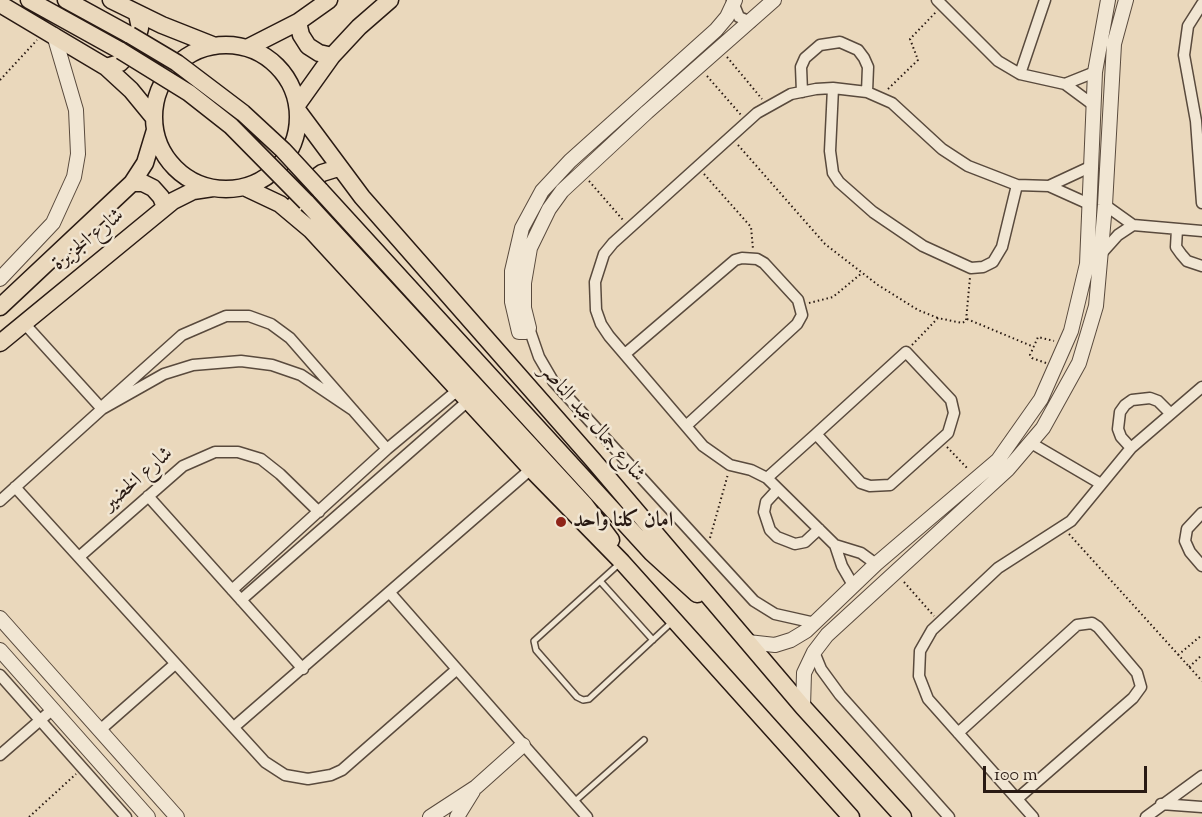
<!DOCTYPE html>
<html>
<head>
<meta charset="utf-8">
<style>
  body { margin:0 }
  #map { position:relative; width:1202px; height:817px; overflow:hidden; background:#ead8bc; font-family:"Sorts Mill Goudy",serif }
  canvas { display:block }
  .scale { position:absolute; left:983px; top:766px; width:164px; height:27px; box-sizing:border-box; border:3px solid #291a13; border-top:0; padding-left:8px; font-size:18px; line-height:21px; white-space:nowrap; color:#291a13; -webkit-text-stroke:4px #f1e6d3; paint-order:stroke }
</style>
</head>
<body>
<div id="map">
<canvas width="1202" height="817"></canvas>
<div class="scale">100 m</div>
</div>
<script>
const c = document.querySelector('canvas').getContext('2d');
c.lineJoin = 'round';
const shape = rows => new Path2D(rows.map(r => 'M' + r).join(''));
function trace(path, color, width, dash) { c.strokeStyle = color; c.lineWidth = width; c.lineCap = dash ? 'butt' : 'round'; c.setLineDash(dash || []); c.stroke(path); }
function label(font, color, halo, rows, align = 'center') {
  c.font = font + ' "Sorts Mill Goudy",Amiri,serif'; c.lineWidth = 5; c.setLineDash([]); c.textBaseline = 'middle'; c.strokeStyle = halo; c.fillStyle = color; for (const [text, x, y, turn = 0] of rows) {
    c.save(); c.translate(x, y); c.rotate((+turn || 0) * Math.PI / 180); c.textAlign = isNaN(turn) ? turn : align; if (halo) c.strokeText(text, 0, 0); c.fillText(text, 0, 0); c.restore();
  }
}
const path = shape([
  [727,57,762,99],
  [707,76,741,115],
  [0,80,37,40],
  [888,89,918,60,910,39,936,12],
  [738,145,825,244,878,285,918,310,938,318],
  [704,174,751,227,753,249],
  [589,181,623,220],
  [809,303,833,297,862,273],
  [967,319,1034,347],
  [912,345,938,318,962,323,966,321,970,277],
  [1046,363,1032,358,1030,355,1038,337,1054,341],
  [947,447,968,469],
  [1069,534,1202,681],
  [710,538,728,474],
  [904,582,934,616],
  [1178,655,1202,635],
  [1189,667,1202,655],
  [29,817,76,774]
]);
const service = shape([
  [620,563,534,641,536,650,577,697,583,700,589,699,672,622],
  [600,581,653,640],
  [574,802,644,740]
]);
const minor = shape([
  [732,0,739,17,751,22],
  [937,0,998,61,1020,74,1065,84,1092,104],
  [1202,4,1188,26,1184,55,1196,121,1202,203],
  [1020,74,1045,0],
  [1065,84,1095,72],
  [833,88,830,151,833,173,839,182,873,212,923,246,971,268,983,267,993,262,1002,247,1017,185],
  [802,92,801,67,805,58,820,45,840,42,858,50,864,58,868,67,867,92],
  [1049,186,1089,204],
  [1105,205,1133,225,1202,231],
  [1177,229,1176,247,1181,254,1187,261,1202,266],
  [1101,254,1118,235,1133,225],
  [23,322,102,409],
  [529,328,539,357,553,381,754,601,775,614,815,623],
  [625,354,735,260,742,258,757,259,764,263,798,300,802,315,797,324,686,426],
  [105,404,182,335,226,316,249,316,271,324,290,338,387,449],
  [1031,443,1101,484],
  [1131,448,1121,437,1118,429,1120,412,1125,405,1132,400,1150,398,1158,401,1170,413],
  [767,478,816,434,861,483,870,486,890,485,948,433,954,413,951,400,906,352,816,434],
  [15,487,265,762,285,775,308,779,331,775,342,770,456,670],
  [778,489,766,502,764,512,770,530,777,537,795,544,805,542,819,529],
  [148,496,303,669],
  [0,501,102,409,164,374,193,365,241,361,272,365,301,375,353,410],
  [1202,513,1187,529,1185,541,1190,552,1202,566],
  [835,545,842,566,853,585],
  [79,557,183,466,215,452,238,452,261,459,280,474,319,512],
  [876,564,861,553,835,545,767,478,751,470,730,465,703,446,609,336,601,324,596,310,595,282,604,254,613,243,757,113,791,94,816,89,833,88,867,92,892,103,942,149,968,166,1017,185,1049,186,1092,166],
  [232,590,387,449,459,389],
  [390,593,587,817],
  [241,600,469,400],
  [814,652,821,669,840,695,949,817],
  [0,675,126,817],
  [234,727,531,469],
  [100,730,175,664],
  [958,733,1077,625,1092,623,1098,627,1137,673,1141,687,1133,698,1017,799],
  [0,755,53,709],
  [1161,804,1202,807],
  [1033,817,928,699,919,676,920,651,932,630,998,568,1071,521,1131,448,1202,387],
  [1146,817,1202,776]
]);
const tertiary = shape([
  [735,0,727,17,716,30,570,161,542,191,522,228,512,271,512,302,519,332,526,332,529,328,524,308,524,283,530,248,549,209,562,191,647,112,774,0],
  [0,279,53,223,74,177,78,154,76,110,54,35],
  [0,618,177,817],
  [748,642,775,645,791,640,806,631,876,564,998,460,1041,399,1071,331,1087,264,1095,72,1108,0],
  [0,650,148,817],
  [803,707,804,673,814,652,827,635,1008,469,1043,428,1079,363,1096,306,1105,205,1114,44,1126,0],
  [430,817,476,787,523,745],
  [457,817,473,791]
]);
const primary = shape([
  [29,0,121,51],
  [66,0,130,35],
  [111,0,162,25,215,46],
  [0,4,106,67,131,90,154,118],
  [298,22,301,35,308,46,319,53,332,56],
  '154 117a72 72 0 1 1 144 0a72 72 0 1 1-144 0Z',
  [247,48,298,22,329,0],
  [106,67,120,63,135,48,140,28,137,14],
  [297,105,332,56,359,27,390,0],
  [298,111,362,197,593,460,803,707,903,817],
  [132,183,143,183,153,188,161,197,165,207],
  [244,187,280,204,311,230,531,469,622,562,851,817],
  [320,190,652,553,697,594],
  [306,202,585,505,611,540],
  [294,206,308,183,322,173,338,168],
  [0,307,132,183,145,163,155,130],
  [0,343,173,201,193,191,213,188]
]);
const primaryBridge = shape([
  [130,35,177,63,243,113,283,150,320,190],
  [121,51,189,93,231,126,306,202]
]);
const markers = [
  [561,522,6,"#8f2418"]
];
const streetNames = [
  ["شارع الجزيرة",89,241,-39],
  ["شارع جمال عبد الناصر",591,424,49],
  ["شارع الخضير",139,480,-41]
];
const poiNames = [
  ["امان كلنا واحد",573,522]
];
trace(service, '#594a3d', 8);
trace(minor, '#594a3d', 13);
trace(tertiary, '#594a3d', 16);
trace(primary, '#291a13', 19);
trace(path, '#291a13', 2, [1.5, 3]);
trace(service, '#f1e6d3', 5);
trace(minor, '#f1e6d3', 10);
trace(tertiary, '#f1e6d3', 14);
trace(primary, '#ead8bc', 16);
trace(primaryBridge, '#291a13', 19, []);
trace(primaryBridge, '#ead8bc', 16);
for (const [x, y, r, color] of markers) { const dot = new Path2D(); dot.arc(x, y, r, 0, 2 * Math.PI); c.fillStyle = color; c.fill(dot); trace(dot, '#f1e6d3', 2); }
label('21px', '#291a13', '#f1e6d3', streetNames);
label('bold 21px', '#291a13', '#f1e6d3', poiNames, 'left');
</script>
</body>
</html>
